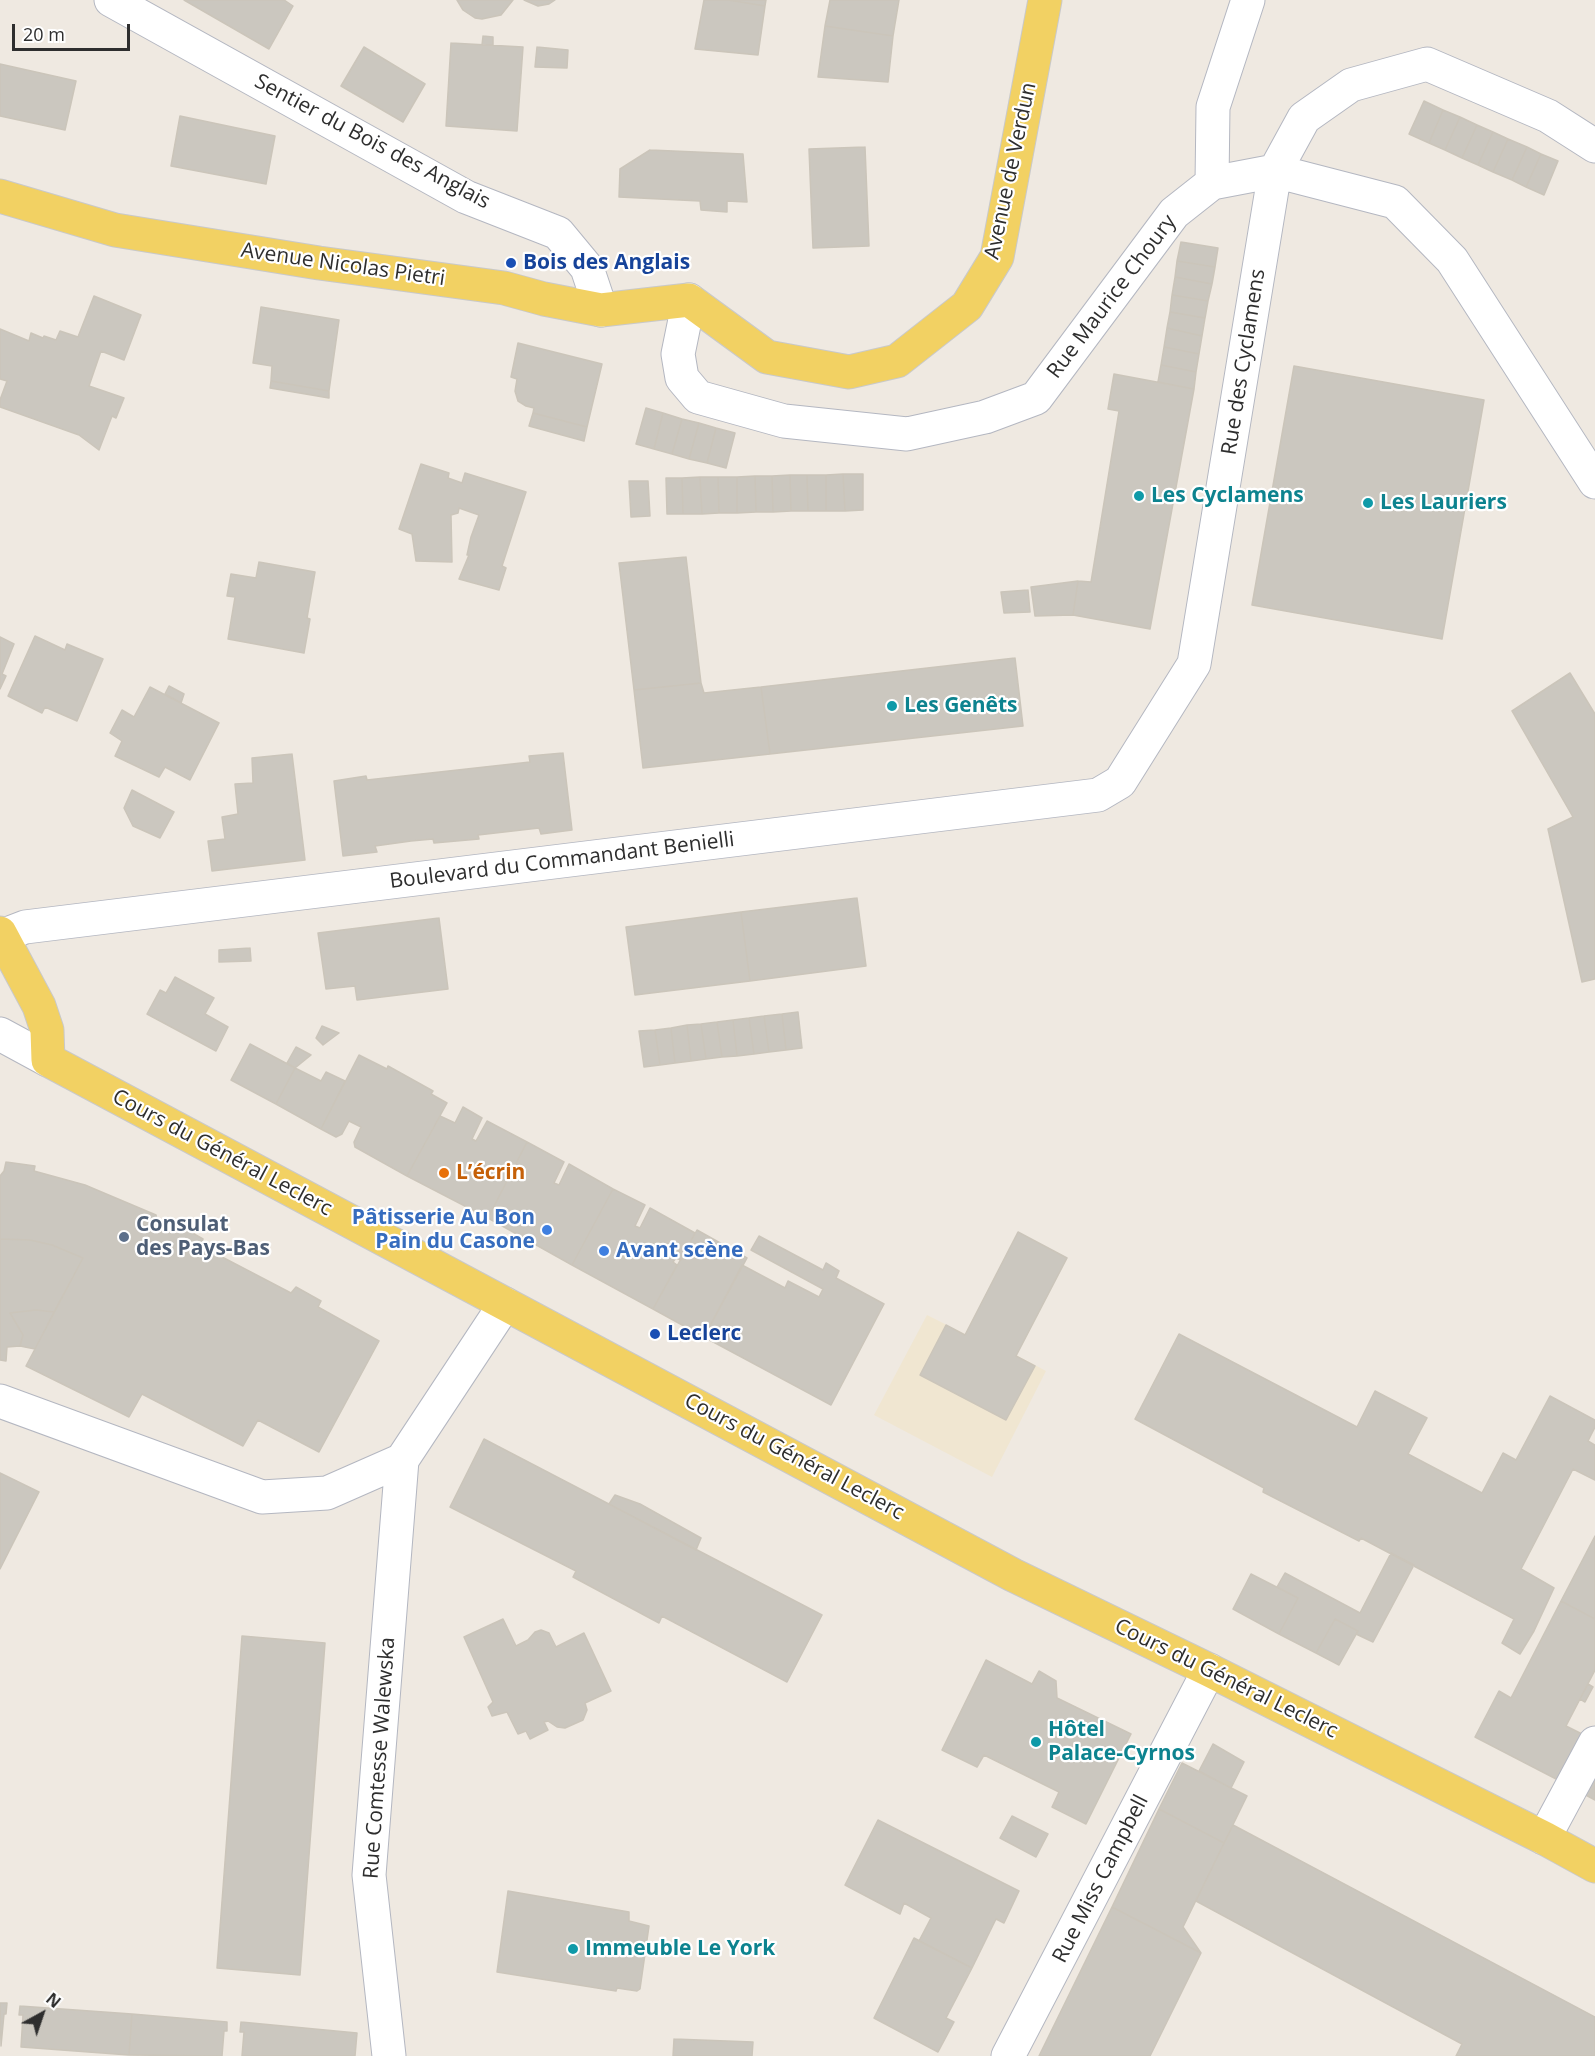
<!DOCTYPE html>
<html>
<head>
<meta charset="utf-8">
<style>
  body { margin:0 }
  #map { position:relative; width:1595px; height:2056px; overflow:hidden; background:#efe9e1; font-family:"Open Sans",sans-serif }
  canvas { display:block }
  .north { position:absolute; left:12px; top:1984px; width:60px; height:60px; -webkit-text-stroke:4px #fff; paint-order:stroke; rotate:40deg; font-size:16px; font-weight:700; line-height:24px; text-align:center; color:#2e2e2e }
  .north::after { content:''; display:block; margin:auto; width:21px; height:27px; background:#2e2e2e; clip-path:polygon(50% 0,100% 100%,50% 72%,0 100%) }
  .scale { position:absolute; left:12px; top:24px; width:118px; height:27px; box-sizing:border-box; border:3px solid #2e2e2e; border-top:0; padding-left:8px; font-size:18px; line-height:21px; white-space:nowrap; color:#2e2e2e; -webkit-text-stroke:4px #fff; paint-order:stroke }
</style>
</head>
<body>
<div id="map">
<canvas width="1595" height="2056"></canvas>
<div class="north">N</div>
<div class="scale">20 m</div>
</div>
<script>
const c = document.querySelector('canvas').getContext('2d');
c.lineJoin = 'round';
function fill(path, color) { c.fillStyle = color; c.fill(path, 'evenodd'); }
const shape = rows => new Path2D(rows.map(r => 'M' + r).join(''));
function trace(path, color, width, dash) { c.strokeStyle = color; c.lineWidth = width; c.lineCap = dash ? 'butt' : 'round'; c.setLineDash(dash || []); c.stroke(path); }
function label(font, color, halo, rows, align = 'center') {
  c.font = font + ' "Open Sans",sans-serif'; c.lineWidth = 4.5; c.setLineDash([]); c.textBaseline = 'middle'; c.strokeStyle = halo; c.fillStyle = color; for (const [text, x, y, turn = 0] of rows) {
    c.save(); c.translate(x, y); c.rotate((+turn || 0) * Math.PI / 180); c.textAlign = isNaN(turn) ? turn : align; if (halo) c.strokeText(text, 0, 0); c.fillText(text, 0, 0); c.restore();
  }
}
const education = shape([
  [1018,1232,1067,1258,1016,1355,1046,1371,992,1477,874,1415,927,1315,965,1334]
]);
const building = shape([
  [184,0,284,0,293,6,269,49,184,0],
  [457,0,513,0,501,15,482,19,475,18,463,10,457,0],
  [524,0,555,0,549,4,538,6,524,0],
  [704,0,728,0,765,6,758,55,695,49,704,0],
  [728,0,766,0,765,6,728,0],
  [830,0,899,0,893,36,825,26,830,0],
  [825,26,893,36,888,82,818,77,825,26],
  [483,36,493,37,493,45,482,45,483,36],
  [451,43,523,47,517,131,446,126,451,43],
  [364,47,425,84,403,122,341,86,364,47],
  [537,47,568,50,567,68,535,67,537,47],
  [0,64,76,81,65,130,0,116,0,64],
  [1424,101,1443,110,1429,143,1409,134,1424,101],
  [1443,110,1460,117,1445,150,1429,143,1443,110],
  [180,116,275,136,266,184,171,166,180,116],
  [1460,117,1477,125,1462,158,1445,150,1460,117],
  [1477,125,1493,132,1478,165,1462,158,1477,125],
  [1493,132,1508,139,1493,172,1478,165,1493,132],
  [1508,139,1527,147,1512,180,1493,172,1508,139],
  [865,147,869,246,813,248,809,149,865,147],
  [1527,147,1541,154,1526,187,1512,180,1527,147],
  [650,150,743,154,747,202,727,201,727,212,701,210,700,201,619,197,620,169,650,150],
  [1541,154,1558,161,1544,195,1526,187,1541,154],
  [1181,242,1218,248,1215,267,1177,261,1181,242],
  [1177,261,1215,267,1212,284,1175,277,1177,261],
  [1175,277,1212,284,1208,301,1172,295,1175,277],
  [1172,295,1208,301,1205,318,1170,312,1172,295],
  [94,296,141,315,124,360,101,351,89,386,124,398,116,418,112,416,99,450,79,435,0,407,0,400,7,381,0,379,0,329,29,341,31,333,43,338,44,336,56,340,60,331,78,337,94,296],
  [261,307,339,320,329,391,271,381,272,366,253,363,261,307],
  [1170,312,1205,318,1202,336,1167,328,1170,312],
  [1167,328,1202,336,1199,354,1164,347,1167,328],
  [518,343,602,364,587,427,533,413,534,408,526,406,518,401,515,391,517,379,511,377,518,343],
  [1164,347,1199,354,1196,372,1161,365,1164,347],
  [1161,365,1196,372,1194,389,1158,382,1161,365],
  [1294,366,1484,400,1442,639,1252,605,1294,366],
  [1114,374,1194,389,1150,629,1073,615,1078,581,1091,582,1119,411,1108,409,1114,374],
  [271,381,329,391,329,398,270,388,271,381],
  [646,408,663,413,654,449,636,444,646,408],
  [533,413,587,427,584,441,529,426,533,413],
  [663,413,682,419,672,454,654,449,663,413],
  [682,419,699,423,689,459,672,454,682,419],
  [699,423,716,428,707,463,689,459,699,423],
  [716,428,735,433,726,468,707,463,716,428],
  [421,464,449,473,448,478,462,483,465,473,526,492,502,566,506,568,499,590,459,579,469,555,467,555,471,537,479,515,459,508,458,513,451,515,452,562,416,561,412,534,399,529,421,464],
  [843,474,863,474,863,510,845,511,843,474],
  [843,474,845,511,826,511,826,475,843,474],
  [790,475,807,475,808,511,791,511,790,475],
  [790,475,791,511,773,512,772,476,790,475],
  [807,475,826,475,826,511,808,511,807,475],
  [755,476,772,476,773,512,756,512,755,476],
  [755,476,756,512,737,513,737,477,755,476],
  [700,477,718,477,719,513,702,514,700,477],
  [700,477,702,514,683,514,682,478,700,477],
  [718,477,737,477,737,513,719,513,718,477],
  [666,478,682,478,683,514,667,514,666,478],
  [629,481,648,481,650,516,631,517,629,481],
  [686,557,701,683,634,690,619,563,686,557],
  [259,562,315,572,307,618,310,619,304,653,228,639,235,597,227,596,231,574,256,578,259,562],
  [1078,581,1073,615,1035,616,1031,587,1078,581],
  [1028,590,1030,612,1004,613,1001,592,1028,590],
  [35,636,65,650,67,644,103,659,77,721,45,707,42,713,8,696,35,636],
  [0,637,14,644,2,674,6,676,0,689,0,637],
  [1015,658,1023,726,770,754,761,687,1015,658],
  [1570,673,1595,714,1595,979,1582,982,1548,829,1573,817,1512,711,1570,673],
  [701,683,704,693,761,687,770,754,643,768,634,690,701,683],
  [169,686,184,694,181,703,165,694,169,686],
  [150,687,219,723,190,780,165,767,159,777,115,756,122,741,110,733,122,710,134,717,150,687],
  [563,753,572,830,541,834,539,828,478,835,479,839,434,843,433,839,411,841,375,846,377,852,343,856,334,781,366,776,367,780,530,762,529,756,563,753],
  [292,754,305,860,212,871,208,841,225,839,222,817,238,814,235,784,253,783,252,758,292,754],
  [132,790,174,812,160,838,133,826,124,808,132,790],
  [857,898,866,966,750,981,741,912,857,898],
  [741,912,750,981,635,995,626,927,741,912],
  [439,918,448,989,357,1000,355,986,326,989,318,933,439,918],
  [250,948,251,961,219,962,219,950,250,948],
  [175,977,214,998,205,1014,228,1027,216,1051,147,1014,160,990,166,993,175,977],
  [798,1012,802,1048,786,1050,782,1014,798,1012],
  [782,1014,786,1050,769,1052,764,1016,782,1014],
  [764,1016,769,1052,754,1054,749,1018,764,1016],
  [749,1018,754,1054,737,1056,733,1020,749,1018],
  [733,1020,737,1056,722,1057,717,1022,733,1020],
  [717,1022,722,1057,706,1059,701,1024,717,1022],
  [701,1024,706,1059,691,1061,687,1025,701,1024],
  [687,1025,691,1061,675,1063,671,1028,687,1025],
  [322,1026,339,1033,323,1045,316,1038,322,1026],
  [671,1028,675,1063,660,1065,655,1030,671,1028],
  [655,1030,660,1065,644,1067,639,1031,655,1030],
  [250,1044,295,1068,276,1104,231,1080,250,1044],
  [296,1047,311,1055,295,1068,287,1063,296,1047],
  [359,1055,387,1069,388,1066,433,1091,431,1094,447,1103,407,1176,355,1147,354,1142,361,1127,349,1121,342,1134,336,1137,321,1129,359,1055],
  [295,1068,321,1081,326,1072,345,1081,321,1129,276,1104,295,1068],
  [463,1107,482,1118,472,1139,476,1141,487,1121,527,1142,488,1218,407,1176,440,1116,455,1123,463,1107],
  [527,1142,564,1162,554,1183,559,1185,569,1164,613,1189,572,1265,488,1218,527,1142],
  [6,1162,35,1166,34,1171,85,1185,156,1215,157,1220,175,1233,180,1226,203,1239,201,1246,291,1293,296,1287,321,1301,318,1307,379,1341,319,1452,258,1420,243,1446,142,1394,129,1417,26,1366,83,1258,52,1245,30,1240,0,1239,0,1176,4,1171,6,1162],
  [613,1189,645,1205,635,1226,640,1228,650,1208,695,1233,681,1260,676,1258,673,1262,677,1265,653,1309,572,1265,613,1189],
  [697,1230,747,1258,704,1337,653,1309,697,1230],
  [1018,1232,1067,1258,1016,1356,1035,1366,1006,1420,920,1375,946,1325,965,1335,1018,1232],
  [759,1236,823,1270,826,1263,839,1271,836,1278,884,1304,831,1405,704,1337,742,1265,785,1288,788,1281,819,1297,823,1289,751,1250,759,1236],
  [0,1239,30,1240,52,1245,83,1258,54,1312,36,1310,10,1313,23,1335,20,1346,7,1347,6,1361,0,1360,0,1239],
  [36,1310,54,1312,35,1349,20,1346,23,1335,10,1313,36,1310],
  [1179,1334,1357,1427,1375,1391,1427,1418,1408,1454,1482,1493,1503,1453,1516,1460,1550,1396,1595,1420,1595,1427,1588,1441,1595,1445,1595,1480,1573,1469,1521,1569,1554,1588,1534,1631,1520,1654,1502,1643,1514,1619,1361,1538,1359,1541,1263,1492,1264,1488,1135,1419,1179,1334],
  [484,1439,822,1615,787,1682,662,1616,659,1623,573,1577,576,1571,450,1507,484,1439],
  [0,1473,39,1492,0,1569,0,1473],
  [615,1495,640,1504,701,1538,696,1550,609,1504,615,1495],
  [1595,1536,1595,1619,1561,1601,1595,1536],
  [1391,1553,1414,1565,1373,1642,1356,1634,1358,1631,1335,1619,1316,1653,1279,1634,1298,1598,1277,1587,1285,1573,1360,1613,1391,1553],
  [1251,1574,1298,1598,1279,1634,1233,1609,1251,1574],
  [1561,1601,1595,1619,1595,1670,1566,1726,1584,1735,1560,1781,1475,1737,1499,1691,1511,1698,1561,1601],
  [503,1619,516,1646,528,1640,535,1632,541,1630,549,1633,556,1647,584,1633,611,1691,585,1703,587,1710,583,1720,565,1728,557,1727,548,1721,544,1722,548,1730,530,1739,526,1731,518,1734,507,1712,492,1716,488,1707,493,1702,464,1637,503,1619],
  [1335,1619,1358,1631,1339,1665,1316,1653,1335,1619],
  [242,1636,325,1643,300,1975,217,1968,242,1636],
  [986,1660,1032,1684,1039,1671,1056,1681,1057,1698,1131,1734,1086,1824,1052,1807,1059,1792,984,1755,977,1767,942,1750,986,1660],
  [1588,1684,1593,1687,1585,1702,1580,1699,1588,1684],
  [1213,1744,1244,1762,1231,1788,1199,1771,1213,1744],
  [1182,1763,1247,1796,1224,1843,1159,1809,1182,1763],
  [1595,1768,1595,1800,1582,1793,1595,1768],
  [1159,1809,1224,1843,1183,1927,1201,1953,1112,1907,1159,1809],
  [1012,1816,1048,1834,1036,1857,1000,1838,1012,1816],
  [878,1820,1019,1891,1004,1923,996,1919,972,1968,919,1941,931,1918,904,1903,900,1914,845,1885,878,1820],
  [1233,1825,1595,2017,1595,2056,1456,2056,1462,2044,1196,1901,1233,1825],
  [508,1891,629,1912,629,1921,649,1926,640,1989,637,1991,617,1988,616,1991,497,1972,508,1891],
  [1112,1907,1201,1953,1150,2056,1039,2056,1112,1907],
  [914,1938,972,1968,946,2018,954,2022,938,2052,874,2018,914,1938],
  [0,2003,7,2003,6,2014,4,2014,1,2046,0,2003],
  [20,2006,132,2014,129,2055,21,2047,23,2015,19,2015,20,2006],
  [132,2014,227,2022,227,2031,224,2031,222,2056,129,2055,132,2014],
  [241,2022,357,2033,355,2056,242,2056,244,2032,240,2032,241,2022],
  [674,2039,753,2042,752,2056,673,2056,674,2039]
]);
const minor = shape([
  [111,0,466,197,558,233,587,268,601,310],
  [1212,183,1213,107,1248,0],
  [689,300,678,354,682,378,698,397,784,421,907,434,985,417,1036,398,1174,213,1212,183,1275,171,1395,202,1452,260,1595,482],
  [2,936,25,927,1098,795,1120,782,1194,664,1275,171,1304,118,1351,85,1427,64,1548,116,1595,146],
  [0,1034,48,1060],
  [0,1401,262,1497,327,1493,402,1460,505,1304],
  [1544,1838,1595,1743],
  [389,2056,369,1875,402,1460],
  [1008,2056,1209,1670]
]);
const major = shape([
  [0,196,115,230,319,263,504,288,544,299,601,310,689,300,767,357,849,372,897,361,967,306,997,257,1045,0],
  [0,933,39,1006,47,1030,48,1060,1013,1575,1209,1670,1544,1838,1595,1866]
]);
const markers = [
  [511,263,6,"#1a4fb4"],
  [1139,496,6,"#0f9aa8"],
  [1368,503,6,"#0f9aa8"],
  [892,706,6,"#0f9aa8"],
  [444,1173,6,"#e8710a"],
  [547,1230,6,"#3f7fe0"],
  [124,1237,6,"#5c6f8a"],
  [604,1251,6,"#3f7fe0"],
  [655,1334,6,"#1a4fb4"],
  [1036,1742,6,"#0f9aa8"],
  [573,1949,6,"#0f9aa8"]
];
const streetNames = [
  ["Sentier du Bois des Anglais",372,142,28],
  ["Avenue de Verdun",1011,171,-78],
  ["Avenue Nicolas Pietri",343,265,8],
  ["Rue Maurice Choury",1112,297,-53],
  ["Rue des Cyclamens",1244,362,-81],
  ["Boulevard du Commandant Benielli",562,861,-7],
  ["Cours du Général Leclerc",222,1153,28],
  ["Cours du Général Leclerc",794,1457,28],
  ["Cours du Général Leclerc",1226,1679,26],
  ["Rue Comtesse Walewska",380,1758,-86],
  ["Rue Miss Campbell",1101,1879,-63]
];
const transitNames = [
  ["Bois des Anglais",523,263],
  ["Leclerc",667,1334]
];
const cultureNames = [
  ["Les Cyclamens",1151,496],
  ["Les Lauriers",1380,503],
  ["Les Genêts",904,706],
  ["Hôtel",1048,1730],
  ["Palace-Cyrnos",1048,1754],
  ["Immeuble Le York",585,1949]
];
const foodNames = [
  ["L’écrin",456,1173]
];
const shopNames = [
  ["Pâtisserie Au Bon",535,1218],
  ["Pain du Casone",535,1242],
  ["Avant scène",616,1251,"left"]
];
const serviceNames = [
  ["Consulat",136,1225],
  ["des Pays-Bas",136,1249]
];
fill(education, '#f0e6d1');
fill(building, '#cbc7bf');
trace(building, '#cbc5ba', 1.5);
trace(minor, '#b4b7c1', 35);
trace(major, '#c9c9c9', 35);
trace(minor, '#fff', 33);
trace(major, '#f2d163', 33);
for (const [x, y, r, color] of markers) { const dot = new Path2D(); dot.arc(x, y, r, 0, 2 * Math.PI); c.fillStyle = color; c.fill(dot); trace(dot, '#fff', 2); }
label('21px', '#2e2e2e', '#fff', streetNames);
label('bold 21px', '#164399', '#fff', transitNames, 'left');
label('bold 21px', '#0d838f', '#fff', cultureNames, 'left');
label('bold 21px', '#c56008', '#fff', foodNames, 'left');
label('bold 21px', '#366cbe', '#fff', shopNames, 'right');
label('bold 21px', '#4e5e75', '#fff', serviceNames, 'left');
</script>
</body>
</html>
